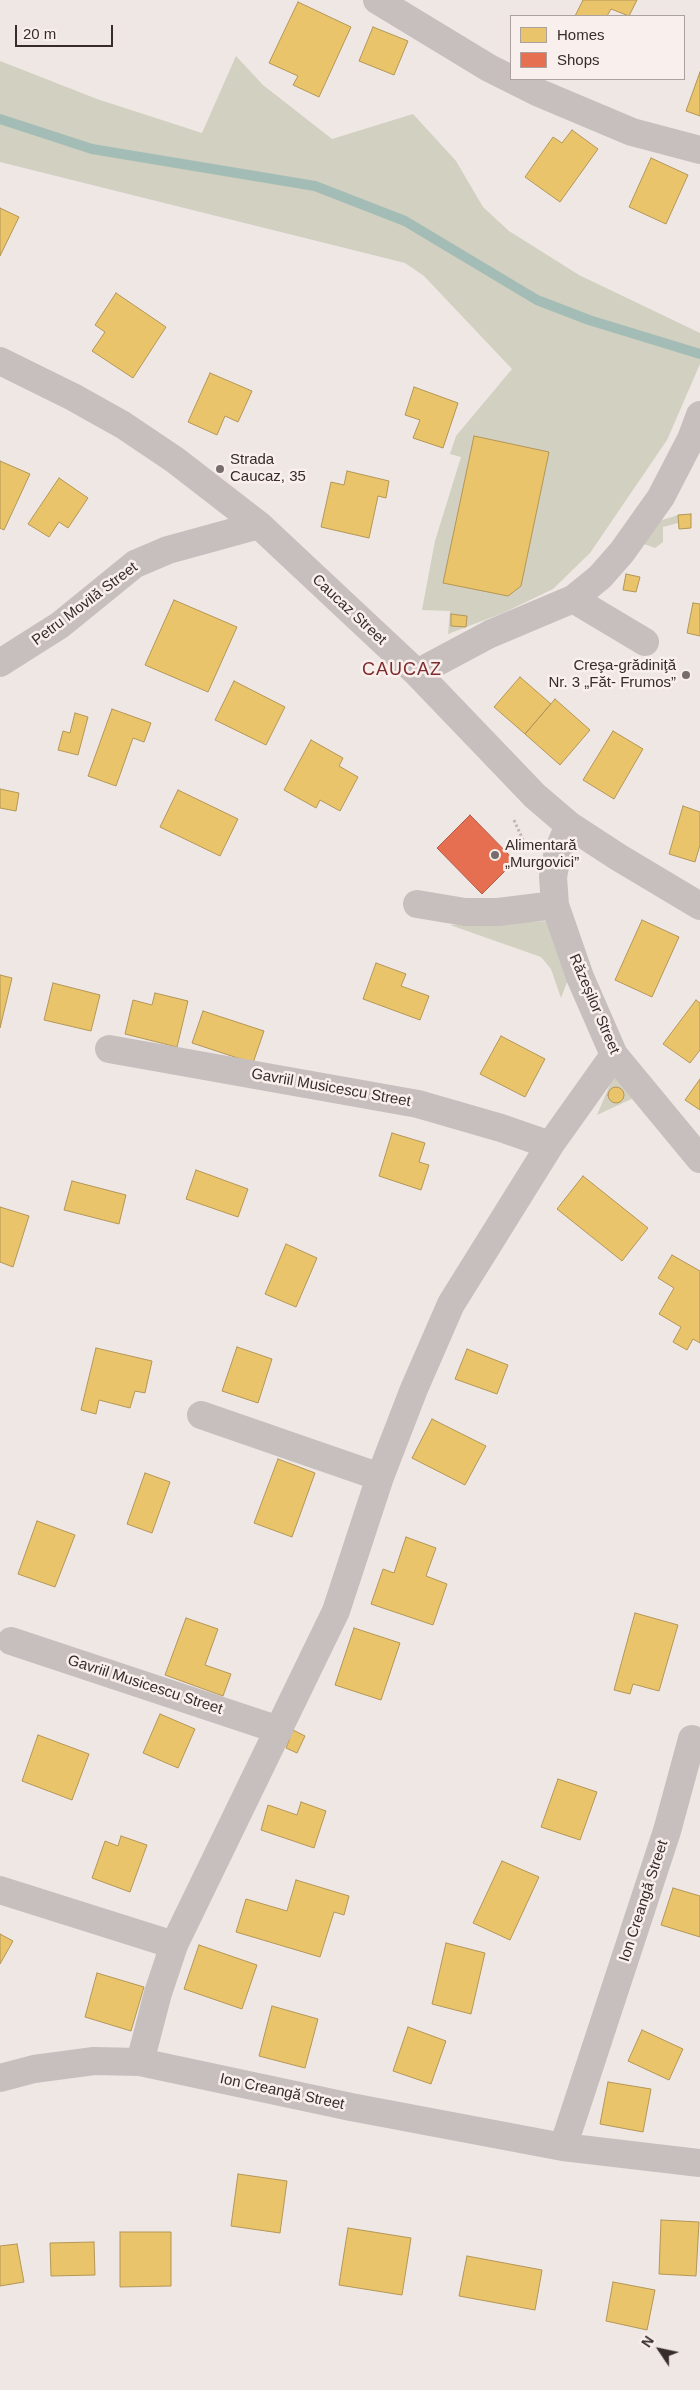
<!DOCTYPE html>
<html>
<head>
<meta charset="utf-8">
<style>
  body { margin:0 }
  #map { position:relative; width:700px; height:2390px; overflow:hidden; background:#eee7e4; font-family:Arial,sans-serif }
  canvas { display:block }
  .legend { position:absolute; left:510px; top:15px; width:175px; height:65px; box-sizing:border-box; background:#f9f0ed; border:1px solid #aba29f; margin:0; padding:6px 9px; list-style:none; font-size:15px; color:#372c2b }
  .legend li { display:flex; align-items:center; gap:10px; height:25px }
  .legend b { width:25px; border:1px solid #aba29f }
  .north { position:absolute; left:635px; top:2325px; width:50px; height:50px; -webkit-text-stroke:4px #f9f0ed; paint-order:stroke; rotate:304deg; font-size:14px; font-weight:700; line-height:20px; text-align:center; color:#372c2b }
  .north::after { content:''; display:block; margin:auto; width:18px; height:22px; background:#372c2b; clip-path:polygon(50% 0,100% 100%,50% 72%,0 100%) }
  .scale { position:absolute; left:15px; top:25px; width:98px; height:22px; box-sizing:border-box; border:2px solid #372c2b; border-top:0; padding-left:6px; font-size:15px; line-height:18px; white-space:nowrap; color:#372c2b; -webkit-text-stroke:4px #f9f0ed; paint-order:stroke }
</style>
</head>
<body>
<div id="map">
<canvas width="700" height="2390"></canvas>
<ul class="legend">
<li><b style="height:14px;background:#e9c46a"></b>Homes</li>
<li><b style="height:14px;background:#e76f51"></b>Shops</li>
</ul>
<div class="north">N</div>
<div class="scale">20 m</div>
</div>
<script>
const c = document.querySelector('canvas').getContext('2d');
c.lineJoin = 'round';
function fill(path, color) { c.fillStyle = color; c.fill(path, 'evenodd'); }
const shape = rows => new Path2D(rows.map(r => 'M' + r).join(''));
function trace(path, color, width, dash) { c.strokeStyle = color; c.lineWidth = width; c.lineCap = dash ? 'butt' : 'round'; c.setLineDash(dash || []); c.stroke(path); }
function label(font, color, halo, rows, align = 'center') {
  c.font = font + ' Arial,sans-serif'; c.lineWidth = 5; c.setLineDash([]); c.textBaseline = 'middle'; c.strokeStyle = halo; c.fillStyle = color; for (const [text, x, y, turn = 0] of rows) {
    c.save(); c.translate(x, y); c.rotate((+turn || 0) * Math.PI / 180); c.textAlign = isNaN(turn) ? turn : align; if (halo) c.strokeText(text, 0, 0); c.fillText(text, 0, 0); c.restore();
  }
}
const green = shape([
  [236,56,263,85,332,139,413,114,456,161,483,207,509,231,579,275,700,333,700,364,667,440,590,553,553,589,503,613,448,634,450,611,422,610,435,541,461,457,450,454,456,436,512,369,424,276,405,263,0,162,0,61,97,99,202,133],
  [691,514,691,528,679,529,678,523,663,527,663,542,655,548,644,544,659,521,678,515],
  [548,921,569,977,561,998,551,969,541,957,450,925],
  [614,1075,638,1096,597,1115]
]);
const homes = shape([
  [583,0,637,0,629,16,611,9,607,16,575,16,583,0],
  [298,2,351,27,319,97,293,85,298,76,269,63,298,2],
  [373,27,408,41,394,75,359,61,373,27],
  [700,72,700,116,686,111,700,72],
  [572,130,598,149,560,202,525,177,553,137,562,143,572,130],
  [651,158,688,175,666,224,629,207,651,158],
  [0,208,19,217,0,256,0,208],
  [116,293,166,327,133,378,92,351,105,332,95,325,116,293],
  [210,373,252,391,238,422,225,416,217,435,188,422,210,373],
  [414,387,458,403,443,448,413,438,420,420,405,415,414,387],
  [474,436,549,452,521,586,508,596,443,583,474,436],
  [0,461,30,474,4,530,0,528,0,461],
  [347,471,389,481,386,498,378,496,369,538,321,527,331,482,344,485,347,471],
  [59,478,88,498,68,528,59,522,49,537,28,524,59,478],
  [691,514,691,528,679,529,678,515,691,514],
  [626,574,640,577,636,592,623,590,626,574],
  [174,600,237,627,208,692,145,665,174,600],
  [693,603,700,604,700,636,687,633,693,603],
  [451,614,467,616,466,627,451,626,451,614],
  [520,677,551,704,525,734,494,707,520,677],
  [234,681,285,707,266,745,215,720,234,681],
  [555,699,590,730,560,765,525,734,555,699],
  [112,709,151,723,144,742,133,738,116,786,88,776,112,709],
  [75,713,88,717,78,755,58,750,63,731,70,733,75,713],
  [613,731,643,749,614,799,583,780,613,731],
  [311,740,343,758,339,766,358,777,340,811,320,800,316,808,284,790,311,740],
  [0,789,19,793,16,811,0,808,0,789],
  [178,790,238,819,220,856,160,827,178,790],
  [683,806,700,812,700,845,695,862,669,854,683,806],
  [642,920,679,937,652,997,615,980,642,920],
  [376,963,406,974,401,986,429,996,420,1020,363,999,376,963],
  [0,975,12,978,0,1028,0,975],
  [53,983,100,995,91,1031,44,1020,53,983],
  [155,993,188,1001,177,1047,125,1034,133,1000,152,1005,155,993],
  [696,1000,700,1003,700,1050,690,1063,663,1044,696,1000],
  [203,1011,264,1031,253,1063,192,1043,203,1011],
  [501,1036,545,1059,525,1097,480,1074,501,1036],
  [700,1079,700,1110,685,1100,700,1079],
  '608 1095a8 8 0 1 1 16 0a8 8 0 1 1-16 0Z',
  [392,1133,425,1143,419,1162,429,1165,421,1190,379,1176,392,1133],
  [196,1170,248,1189,238,1217,186,1199,196,1170],
  [583,1176,648,1228,622,1261,557,1209,583,1176],
  [72,1181,126,1195,119,1224,64,1210,72,1181],
  [0,1207,29,1216,13,1267,0,1262,0,1207],
  [286,1244,317,1258,296,1307,265,1294,286,1244],
  [672,1255,700,1271,700,1343,693,1339,687,1350,673,1342,681,1327,659,1314,674,1288,658,1278,672,1255],
  [237,1347,272,1359,258,1403,222,1391,237,1347],
  [96,1348,152,1361,145,1393,135,1391,130,1408,99,1400,96,1414,81,1410,96,1348],
  [467,1349,508,1365,497,1394,455,1379,467,1349],
  [432,1419,486,1446,465,1485,412,1458,432,1419],
  [278,1459,315,1473,292,1537,254,1523,278,1459],
  [145,1473,170,1482,152,1533,127,1524,145,1473],
  [37,1521,75,1535,55,1587,18,1574,37,1521],
  [406,1537,436,1548,426,1576,447,1584,433,1625,371,1604,383,1569,394,1573,406,1537],
  [635,1613,678,1625,659,1691,633,1684,630,1694,614,1690,635,1613],
  [186,1618,218,1629,205,1665,231,1674,223,1696,165,1675,186,1618],
  [354,1628,400,1643,381,1700,335,1685,354,1628],
  [160,1714,195,1729,178,1768,143,1753,160,1714],
  [293,1730,305,1736,297,1753,286,1748,293,1730],
  [38,1735,89,1754,72,1800,22,1781,38,1735],
  [558,1779,597,1792,580,1840,541,1827,558,1779],
  [301,1802,326,1811,314,1848,261,1830,268,1805,297,1815,301,1802],
  [121,1836,147,1845,130,1892,92,1878,105,1841,118,1846,121,1836],
  [502,1861,539,1877,510,1940,473,1923,502,1861],
  [296,1880,349,1896,344,1915,334,1912,320,1957,236,1932,246,1899,287,1911,296,1880],
  [673,1888,700,1896,700,1937,661,1925,673,1888],
  [0,1934,13,1941,0,1964,0,1934],
  [446,1943,485,1953,471,2014,432,2004,446,1943],
  [199,1945,257,1965,242,2009,184,1989,199,1945],
  [97,1973,144,1987,131,2031,85,2017,97,1973],
  [272,2006,318,2019,305,2068,259,2056,272,2006],
  [408,2027,446,2041,431,2084,393,2071,408,2027],
  [642,2030,683,2049,669,2080,628,2061,642,2030],
  [608,2082,651,2089,643,2132,600,2124,608,2082],
  [238,2174,287,2181,280,2233,231,2226,238,2174],
  [661,2220,699,2222,696,2276,659,2274,661,2220],
  [348,2228,411,2238,402,2295,339,2285,348,2228],
  [120,2232,171,2232,171,2286,120,2287,120,2232],
  [94,2242,95,2275,51,2276,50,2243,94,2242],
  [17,2244,24,2282,0,2286,0,2246,17,2244],
  [467,2256,542,2270,535,2310,459,2296,467,2256],
  [613,2282,655,2290,647,2330,606,2321,613,2282]
]);
const shops = shape([
  [470,815,515,861,482,894,437,848,470,815]
]);
const stream = shape([
  [0,119,92,149,315,186,405,221,537,300,589,320,700,354]
]);
const path = shape([
  [514,820,527,849]
]);
const minor = shape([
  [377,0,489,68,537,92,632,132,700,150],
  [0,361,73,397,123,425,175,460,259,525,417,673,535,796,569,825,618,857,700,906],
  [573,599,645,642],
  [0,663,60,625,135,564,168,550,259,525],
  [417,673,490,634,573,599,600,577,622,552,661,497,691,439,700,415],
  [569,825,558,851,553,877,555,905,580,977,614,1055,700,1159],
  [417,904,465,912,498,912,555,905],
  [109,1049,418,1104,501,1128,550,1145],
  [201,1415,380,1477],
  [11,1641,279,1730],
  [0,1890,174,1945],
  [140,2062,158,1993,174,1945,336,1611,380,1477,414,1389,451,1304,550,1145,614,1055],
  [0,2078,34,2069,94,2061,140,2062,351,2107,563,2147,700,2163],
  [563,2147,667,1831,692,1739]
]);
const markers = [
  [220,469,5,"#776d6c"],
  [686,675,5,"#776d6c"],
  [495,855,5,"#776d6c"]
];
const poiNames = [
  ["Strada",230,460],
  ["Caucaz, 35",230,477],
  ["Creşa-grădiniţă",676,666,"right"],
  ["Nr. 3 „Făt- Frumos”",676,683,"right"],
  ["Alimentară",505,846],
  ["„Murgovici”",505,863]
];
const streetNames = [
  ["Petru Movilă Street",85,604,-37],
  ["Caucaz Street",349,610,43],
  ["Răzeșilor Street",594,1004,67],
  ["Gavriil Musicescu Street",331,1088,10],
  ["Gavriil Musicescu Street",145,1685,18],
  ["Ion Creangă Street",644,1901,-72],
  ["Ion Creangă Street",282,2092,12]
];
const quarterNames = [
  ["CAUCAZ",402,670]
];
fill(green, '#d2d0c0');
fill(homes, '#e9c46a');
trace(homes, '#b49657', 1);
fill(shops, '#e76f51');
trace(shops, '#b25b46', 1);
trace(stream, '#a3bdb6', 10);
trace(path, '#bfb8b6', 3, [2.5, 2.5]);
trace(minor, '#c7bfbd', 28);
for (const [x, y, r, color] of markers) { const dot = new Path2D(); dot.arc(x, y, r, 0, 2 * Math.PI); c.fillStyle = color; c.fill(dot); trace(dot, '#f9f0ed', 2); }
label('15px', '#372c2b', '#f9f0ed', poiNames, 'left');
label('15px', '#372c2b', '#f9f0ed', streetNames);
c.letterSpacing = '1px';
label('18px', '#7d2d2e', '#f9f0ed', quarterNames);
c.letterSpacing = '0px';
</script>
</body>
</html>
